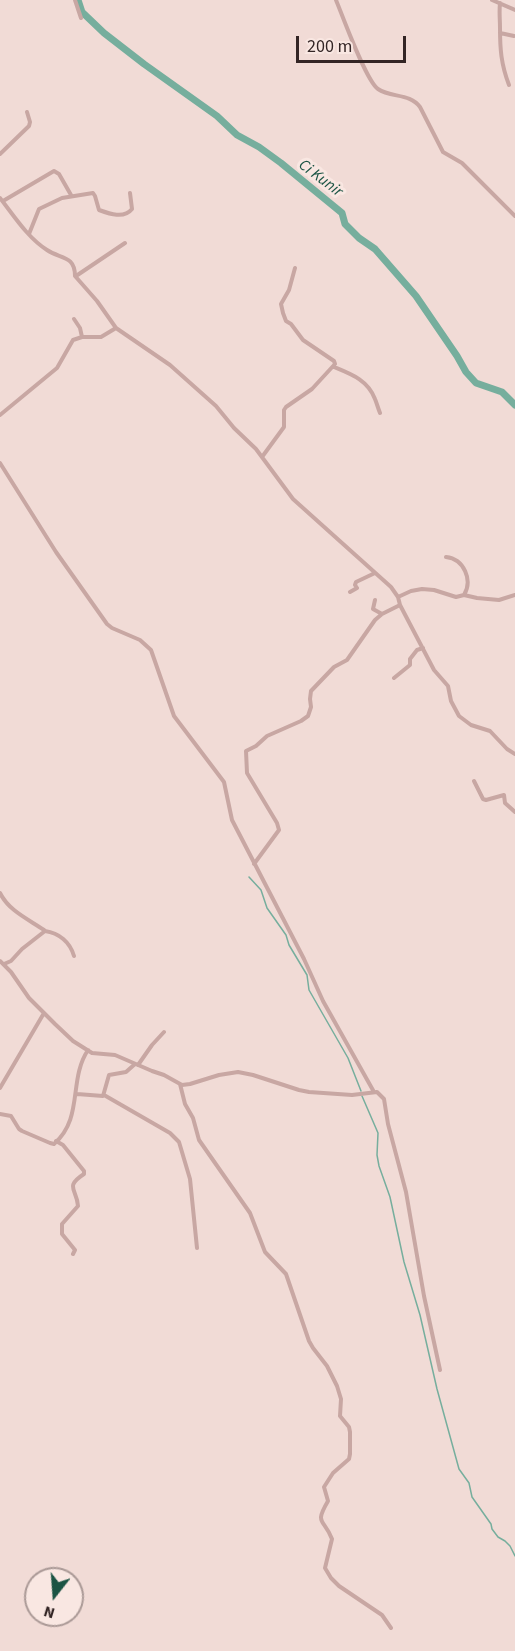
<!DOCTYPE html>
<style>
body{margin:0}
#map{position:relative;width:515px;height:1651px;overflow:hidden;background:#f1dbd6;font-family:"Source Sans 3",sans-serif}
canvas{display:block}
.north{position:absolute;left:24px;top:1567px;width:60px;height:60px;box-sizing:border-box;background:#f9e7e2;border:2px solid #aa9996;border-radius:50%;rotate:197deg;font-size:16px;font-weight:700;line-height:24px;text-align:center;color:#332525}
.north::after{content:'';display:block;margin:auto;width:21px;height:27px;background:#1b5444;clip-path:polygon(50% 0,100% 100%,50% 72%,0 100%)}
.scale{position:absolute;left:296px;top:36px;width:110px;height:27px;box-sizing:border-box;border:3px solid #332525;border-top:0;padding-left:8px;font-size:18px;line-height:21px;white-space:nowrap;color:#332525;-webkit-text-stroke:4px #f9e7e2;paint-order:stroke}
</style>
<div id="map">
<canvas width="515" height="1651"></canvas>
<div class="north">N</div>
<div class="scale">200 m</div>
</div>
<script>
const g = document.querySelector('canvas').getContext('2d');
g.lineJoin = 'round';
function stroke(path, color, width, dash) { g.strokeStyle = color; g.lineWidth = width; g.lineCap = dash ? 'butt' : 'round'; g.setLineDash(dash || []); g.stroke(path); }
function drawText(font, color, halo, rows, align = 'center') {
  g.font = font + ' "Source Sans 3",sans-serif'; g.lineWidth = 6; g.setLineDash([]); g.textBaseline = 'middle'; g.strokeStyle = halo; g.fillStyle = color; for (const [text, x, y, turn = 0] of rows) {
    g.save(); g.translate(x, y); g.rotate((+turn || 0) * Math.PI / 180); g.textAlign = isNaN(turn) ? turn : align; if (halo) g.strokeText(text, 0, 0); g.fillText(text, 0, 0); g.restore();
  }
}
const stream = new Path2D(`
 M 249,877 L 261,890 L 267,908 L 286,935 L 289,945 L 307,975 L 309,990 L 348,1058 L 361,1091
 M 362,1096 L 378,1133 L 377,1155 L 379,1166 L 390,1197 L 404,1262 L 420,1315 L 437,1389 L 459,1469 L 469,1483 L 472,1497 L 491,1524 L 492,1529 L 498,1537 L 505,1541 L 510,1546 L 515,1556`);
const river = new Path2D(`
 M 78,0 L 82,12 L 104,33 L 144,64 L 217,116 L 237,135 L 259,147 L 281,163 L 342,213 L 345,224 L 359,238 L 375,249 L 416,296 L 457,356 L 466,372 L 476,383 L 502,392 L 515,405`);
const minor = new Path2D(`
 M 75,0 L 81,18
 M 336,0 C 343,17 366,81 378,89 C 391,98 410,93 420,107 L 443,152 L 462,163 L 515,216
 M 492,0 L 515,10
 M 500,3 C 499,12 500,19 500,28 C 500,49 501,64 509,85
 M 500,33 L 514,36
 M 0,154 L 29,126 L 30,122 L 27,112
 M 0,198 C 14,216 28,238 47,250 C 60,259 75,255 75,276 L 97,301 L 116,328 L 170,365 L 216,406 L 234,428 L 256,449 L 293,499 L 391,587 L 398,597 L 400,605 L 434,670 L 448,686 L 451,701 L 459,716 L 471,725 L 490,731 L 507,749 L 515,754
 M 3,201 L 54,171 L 59,174 L 71,195
 M 29,234 L 39,209 L 62,198 L 93,193 L 95,196 L 99,210 C 110,214 124,219 132,209 L 130,193
 M 76,276 L 125,243
 M 74,319 L 80,328 L 82,337
 M 334,367 C 351,374 368,380 375,399 C 377,404 378,408 380,413
 M 0,415 L 57,368 L 73,340 L 82,337 L 101,337 L 116,328
 M 262,457 L 284,427 L 284,410 L 286,407 L 312,389 L 335,364 L 334,361 L 303,340 L 291,324 L 286,321 L 283,313 L 281,304 L 289,290 L 295,268
 M 0,463 L 56,552 L 107,624 L 112,628 L 140,640 L 151,650 L 174,716 L 224,782 L 232,820 L 304,959 L 323,1001 L 374,1092
 M 446,557 C 464,559 473,580 464,595
 M 350,592 L 357,588 L 355,585 L 356,582 L 375,573
 M 398,597 L 411,591 L 422,589 L 434,590 L 456,597 L 464,595 L 477,598 L 499,600 L 515,595
 M 375,600 L 373,609 L 382,614
 M 394,678 L 410,665 L 410,659 L 417,650 L 423,648
 M 474,781 L 483,799 L 486,800 L 504,795 L 505,803 L 515,812
 M 254,864 L 279,830 L 277,823 L 247,773 L 246,751 L 256,746 L 267,736 L 301,721 L 308,716 L 311,707 L 310,699 L 311,691 L 334,667 L 347,660 L 375,620 L 382,614 L 400,605
 M 0,893 C 9,911 28,919 44,930
 M 0,961 L 11,972 L 29,998 L 55,1024 L 73,1041 L 92,1053 L 115,1055 L 152,1071 L 164,1075 L 182,1085 L 190,1084 L 219,1075 L 238,1072 L 253,1075 L 299,1090 L 309,1092 L 352,1095 L 377,1092 L 384,1099 L 388,1124 L 406,1192 L 424,1296 L 440,1370
 M 4,964 L 11,961 L 22,949 L 45,931 C 59,933 70,942 74,956
 M 138,1065 L 152,1045 L 164,1032
 M 180,1084 L 185,1104 L 193,1118 L 199,1140 L 250,1213 L 265,1252 L 286,1274 L 309,1341 L 313,1348 L 327,1366 L 337,1386 L 341,1399 L 340,1416 L 349,1427 L 350,1432 L 350,1454 L 349,1459 L 333,1473 L 324,1487 L 328,1501 C 314,1525 324,1518 332,1539 L 325,1568 L 331,1578 L 339,1586 L 382,1615 L 391,1628
 M 0,1088 L 44,1013
 M 77,1094 L 103,1096 L 109,1075 L 126,1072 L 135,1064
 M 104,1095 L 170,1133 L 179,1142 L 190,1179 L 197,1248
 M 0,1114 L 11,1116 L 19,1129 L 22,1131 L 50,1143 L 54,1144 C 84,1118 68,1080 88,1050
 M 56,1141 L 63,1145 L 84,1171 L 84,1174 C 64,1187 77,1189 78,1206 L 62,1224 L 62,1234 L 75,1250 L 73,1254`);
const waterNames = [
 ["Ci Kunir",320,179,37]
];
stroke(stream, '#76ae9d', 1.5);
stroke(river, '#76ae9d', 7);
stroke(minor, '#c8a7a3', 4);
drawText('italic 16px', '#1b5444', '#f9e7e2', waterNames);
</script>
